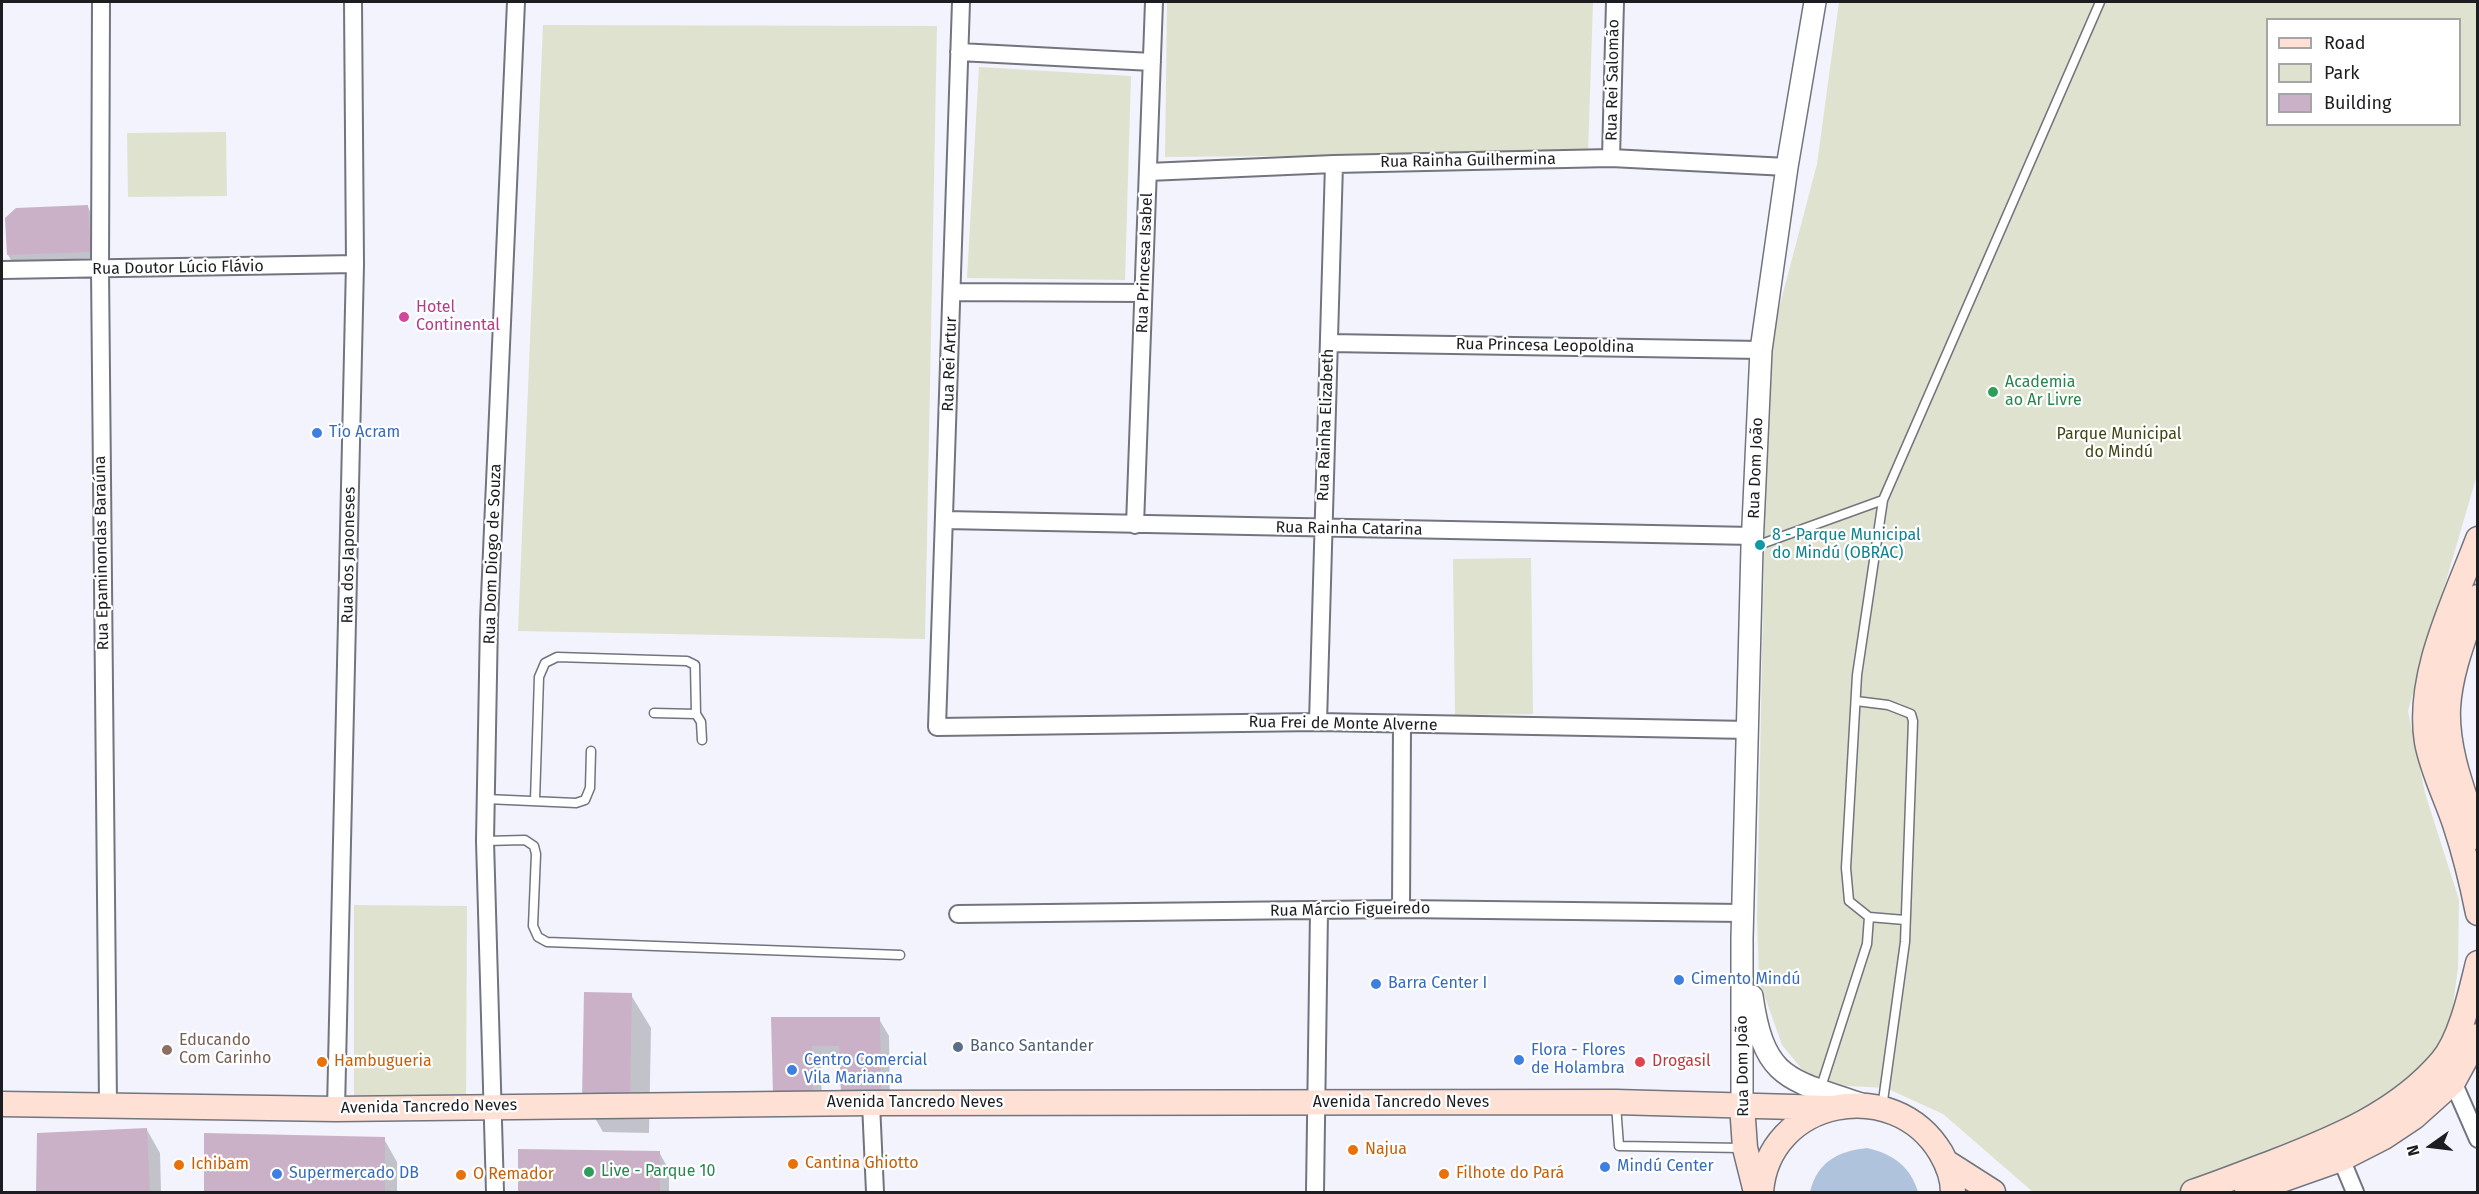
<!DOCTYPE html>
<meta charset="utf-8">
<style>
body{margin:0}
#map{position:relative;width:2479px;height:1194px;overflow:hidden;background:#f2f3fd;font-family:"Fira Sans",sans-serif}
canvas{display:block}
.frame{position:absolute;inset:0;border:3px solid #1c1d21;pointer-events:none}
.legend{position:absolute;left:2266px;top:18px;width:195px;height:108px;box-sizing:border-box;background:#fff;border:2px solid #a4a5a6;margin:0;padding:8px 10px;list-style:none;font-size:18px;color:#1c1d21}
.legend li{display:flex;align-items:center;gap:12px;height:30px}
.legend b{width:30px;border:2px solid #a4a5a6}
.north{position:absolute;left:2401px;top:1116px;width:60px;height:60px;-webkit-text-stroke:4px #fff;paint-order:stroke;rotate:256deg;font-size:16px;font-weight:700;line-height:24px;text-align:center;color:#1c1d21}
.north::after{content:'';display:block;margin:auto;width:21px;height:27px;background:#1c1d21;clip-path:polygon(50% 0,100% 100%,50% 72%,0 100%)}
</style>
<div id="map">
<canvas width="2479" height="1194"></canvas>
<div class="frame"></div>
<ul class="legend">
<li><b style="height:8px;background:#fee0d5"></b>Road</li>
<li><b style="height:16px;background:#dfe2cf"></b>Park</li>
<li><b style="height:16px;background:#cab1c7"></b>Building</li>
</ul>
<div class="north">N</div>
</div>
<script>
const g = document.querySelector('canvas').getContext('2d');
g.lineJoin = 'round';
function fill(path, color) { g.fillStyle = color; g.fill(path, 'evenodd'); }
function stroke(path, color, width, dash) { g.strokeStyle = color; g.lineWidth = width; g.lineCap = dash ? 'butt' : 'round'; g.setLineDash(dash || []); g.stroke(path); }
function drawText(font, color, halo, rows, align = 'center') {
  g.font = font + ' "Fira Sans",sans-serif'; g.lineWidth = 4.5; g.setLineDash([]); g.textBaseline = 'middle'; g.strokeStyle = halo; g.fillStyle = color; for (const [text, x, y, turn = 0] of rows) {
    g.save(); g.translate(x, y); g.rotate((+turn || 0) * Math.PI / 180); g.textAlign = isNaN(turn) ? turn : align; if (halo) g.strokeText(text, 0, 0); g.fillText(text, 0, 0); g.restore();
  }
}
const green = new Path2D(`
 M 1167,2 L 1593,2 L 1588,153 L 1165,157 Z
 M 1839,2 L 2477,2 L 2477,475 L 2408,711 L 2425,793 L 2459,900 L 2458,968 L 2450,1027 L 2426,1066 L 2395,1099 L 2188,1192 L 2033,1192 L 1943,1114 L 1886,1088 L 1831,1085 L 1806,1074 L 1782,1045 L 1759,980 L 1757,917 L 1768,350 L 1817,164 ZM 2268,20 L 2460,20 L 2460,124 L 2268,124 Z
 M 543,25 L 937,26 L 925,639 L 518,631 Z
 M 979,67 L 1131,76 L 1125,280 L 967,278 Z
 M 226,132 L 227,196 L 128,197 L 127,133 Z
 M 1531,558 L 1533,714 L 1455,715 L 1453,559 Z
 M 354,905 L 467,906 L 466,1105 L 354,1104 Z`);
const water = new Path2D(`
 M 1867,1148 C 1893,1154 1910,1166 1918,1192 L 1810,1192 C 1817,1162 1838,1151 1867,1148 Z`);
const shadow = new Path2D(`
 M 88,207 L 97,224 L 100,269 L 18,272 L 8,255 Z
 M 631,995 L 651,1028 L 649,1133 L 603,1132 L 584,1099 Z
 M 772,1018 L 879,1019 L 889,1036 L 890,1112 L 841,1062 L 821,1063 L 822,1113 Z
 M 147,1130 L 160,1153 L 161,1192 L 37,1192 L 39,1135 Z
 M 205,1134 L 384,1139 L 397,1162 L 397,1192 L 205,1192 Z
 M 520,1151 L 659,1152 L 669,1170 L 669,1192 L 519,1192 Z`);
const building = new Path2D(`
 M 88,205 L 91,252 L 7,255 L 5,218 L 16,208 Z
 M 584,992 L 632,993 L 630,1100 L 582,1099 Z
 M 771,1017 L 880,1017 L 881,1095 L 841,1094 L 839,1046 L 812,1046 L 813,1096 L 773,1096 Z
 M 147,1128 L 150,1192 L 36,1192 L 37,1133 Z
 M 204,1133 L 385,1137 L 385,1192 L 204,1192 Z
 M 518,1149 L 660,1151 L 660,1192 L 518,1192 Z`);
const service = new Path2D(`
 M 1753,547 L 1883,500
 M 1856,701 L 1888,705 L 1911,714 L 1913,721 L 1905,942 L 1882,1108
 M 654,713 L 696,714
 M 486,799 L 576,803 L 585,800 L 590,788 L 591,751
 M 535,801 L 539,677 L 545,663 L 557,657 L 687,661 L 695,665 L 696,714 L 701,722 L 702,740
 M 485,841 L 525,840 L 534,846 L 536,854 L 533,926 L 538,937 L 547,942 L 900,955
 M 1869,917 L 1905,920
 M 1820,1090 L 1867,944 L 1869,917 L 1849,901 L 1846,868 L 1857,675 L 1883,500 L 2100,2
 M 1616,1105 L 1619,1146 L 1742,1148`);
const minor = new Path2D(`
 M 101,2 L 100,269 L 108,1104
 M 961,2 L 937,727 L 1318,722 L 1749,730
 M 959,52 L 1152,62
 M 1611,158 L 1615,2
 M 1148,172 L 1334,164 L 1611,158 L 1787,167
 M 2,270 L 355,264
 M 952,292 L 1143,293
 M 1329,343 L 1761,350
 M 945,520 L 1753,536
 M 1135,525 L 1154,2
 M 1318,722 L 1334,164
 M 1401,909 L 1402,725
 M 958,914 L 1401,909 L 1743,913
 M 2450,1075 L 2478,1139
 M 871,1103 L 875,1192
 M 336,1109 L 355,264 L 353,2
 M 2337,1149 L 2355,1192
 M 495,1192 L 485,841 L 489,620 L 516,2
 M 1315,1192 L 1319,911`);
const tertiary = new Path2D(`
 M 1752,996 C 1764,1080 1788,1079 1861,1104
 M 1742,1105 L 1742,938 L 1752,547 L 1761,350 L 1787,167 L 1815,2`);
const secondary = new Path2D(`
 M 2478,539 C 2455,600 2416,676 2427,742 C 2432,770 2446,797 2455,824 C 2465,854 2472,883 2478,913
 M 2478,597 C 2466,633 2450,670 2448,708 C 2446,752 2465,796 2478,837
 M 2,1104 L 336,1109 L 871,1103 L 1616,1102 L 1829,1108
 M 1742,1105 L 1745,1148 L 1756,1192
 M 1946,1162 L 1993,1192
 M 1761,1192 C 1768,1098 1894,1074 1941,1153 C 1948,1165 1953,1179 1953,1192
 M 2193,1192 C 2220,1183 2247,1172 2274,1162 C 2335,1138 2398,1113 2442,1061 C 2461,1039 2471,991 2478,963
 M 2247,1192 L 2341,1159 L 2384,1137 L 2414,1117 L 2453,1082 L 2478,1036`);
const markers = [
 [404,317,6,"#d1479c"],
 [1993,392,6,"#2e9e5b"],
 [317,433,6,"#3f7fe0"],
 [1760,545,6,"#0f9aa8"],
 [1679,980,6,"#3f7fe0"],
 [1376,984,6,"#3f7fe0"],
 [958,1047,6,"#5c6f8a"],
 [167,1050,6,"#8d6e63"],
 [1519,1060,6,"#3f7fe0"],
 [322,1062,6,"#e8710a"],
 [1640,1062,6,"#e0444e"],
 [792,1070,6,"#3f7fe0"],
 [1353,1150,6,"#e8710a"],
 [793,1164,6,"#e8710a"],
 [179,1165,6,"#e8710a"],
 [1605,1167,6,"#3f7fe0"],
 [589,1172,6,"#2e9e5b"],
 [277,1174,6,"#3f7fe0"],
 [1444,1174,6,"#e8710a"],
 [461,1175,6,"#e8710a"]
];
const streetNames = [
 ["Rua Rei Salomão",1613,80,-89],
 ["Rua Rainha Guilhermina",1468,161,-1],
 ["Rua Princesa Isabel",1145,263,-88],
 ["Rua Doutor Lúcio Flávio",178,268,-1],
 ["Rua Princesa Leopoldina",1545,346,1],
 ["Rua Rei Artur",950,364,-88],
 ["Rua Rainha Elizabeth",1326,425,-88],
 ["Rua Dom João",1756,468,-88],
 ["Rua Rainha Catarina",1349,529,1],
 ["Rua Epaminondas Baraúna",102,553,-91],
 ["Rua Dom Diogo de Souza",493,554,-88],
 ["Rua dos Japoneses",349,555,-89],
 ["Rua Frei de Monte Alverne",1343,724,1],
 ["Rua Márcio Figueiredo",1350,910,-1],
 ["Rua Dom João",1743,1066,-91],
 ["Avenida Tancredo Neves",915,1103],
 ["Avenida Tancredo Neves",1401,1103],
 ["Avenida Tancredo Neves",429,1107,-1]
];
const hotelNames = [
 ["Hotel",416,308],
 ["Continental",416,326]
];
const leisureNames = [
 ["Academia",2005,383],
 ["ao Ar Livre",2005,401],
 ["Live - Parque 10",601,1172]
];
const shopNames = [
 ["Tio Acram",329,433],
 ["Cimento Mindú",1691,980],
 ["Barra Center I",1388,984],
 ["Flora - Flores",1531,1051],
 ["de Holambra",1531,1069],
 ["Centro Comercial",804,1061],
 ["Vila Marianna",804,1079],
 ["Mindú Center",1617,1167],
 ["Supermercado DB",289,1174]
];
const parkNames = [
 ["Parque Municipal",2119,435],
 ["do Mindú",2119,453]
];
const cultureNames = [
 ["8 - Parque Municipal",1772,536],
 ["do Mindú (OBRAC)",1772,554]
];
const educationNames = [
 ["Educando",179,1041],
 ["Com Carinho",179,1059]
];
const serviceNames = [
 ["Banco Santander",970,1047]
];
const foodNames = [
 ["Hambugueria",334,1062],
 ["Najua",1365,1150],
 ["Cantina Ghiotto",805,1164],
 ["Ichibam",191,1165],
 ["Filhote do Pará",1456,1174],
 ["O Remador",473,1175]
];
const healthNames = [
 ["Drogasil",1652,1062]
];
fill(green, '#dfe2cf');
fill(water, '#b0c3dc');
fill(shadow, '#0003');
fill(building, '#cab1c7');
stroke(service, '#72747e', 11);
stroke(minor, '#72747e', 20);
stroke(tertiary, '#72747e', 24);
stroke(secondary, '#72747e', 27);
stroke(service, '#fff', 8);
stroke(minor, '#fff', 16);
stroke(tertiary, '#fff', 21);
stroke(secondary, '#fee0d5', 24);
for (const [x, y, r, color] of markers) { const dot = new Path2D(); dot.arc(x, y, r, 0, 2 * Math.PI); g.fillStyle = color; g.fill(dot); stroke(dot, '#fff', 2); }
drawText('16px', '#1c1d21', '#fff', streetNames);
drawText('16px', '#b23c85', '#fff', hotelNames, 'left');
drawText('16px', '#27864d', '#fff', leisureNames, 'left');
drawText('16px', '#366cbe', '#fff', shopNames, 'left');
drawText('16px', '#404513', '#fff', parkNames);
drawText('16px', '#0d838f', '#fff', cultureNames, 'left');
drawText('16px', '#785e54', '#fff', educationNames, 'left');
drawText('16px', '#4e5e75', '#fff', serviceNames, 'left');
drawText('16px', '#c56008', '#fff', foodNames, 'left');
drawText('16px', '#be3a42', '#fff', healthNames, 'left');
</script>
